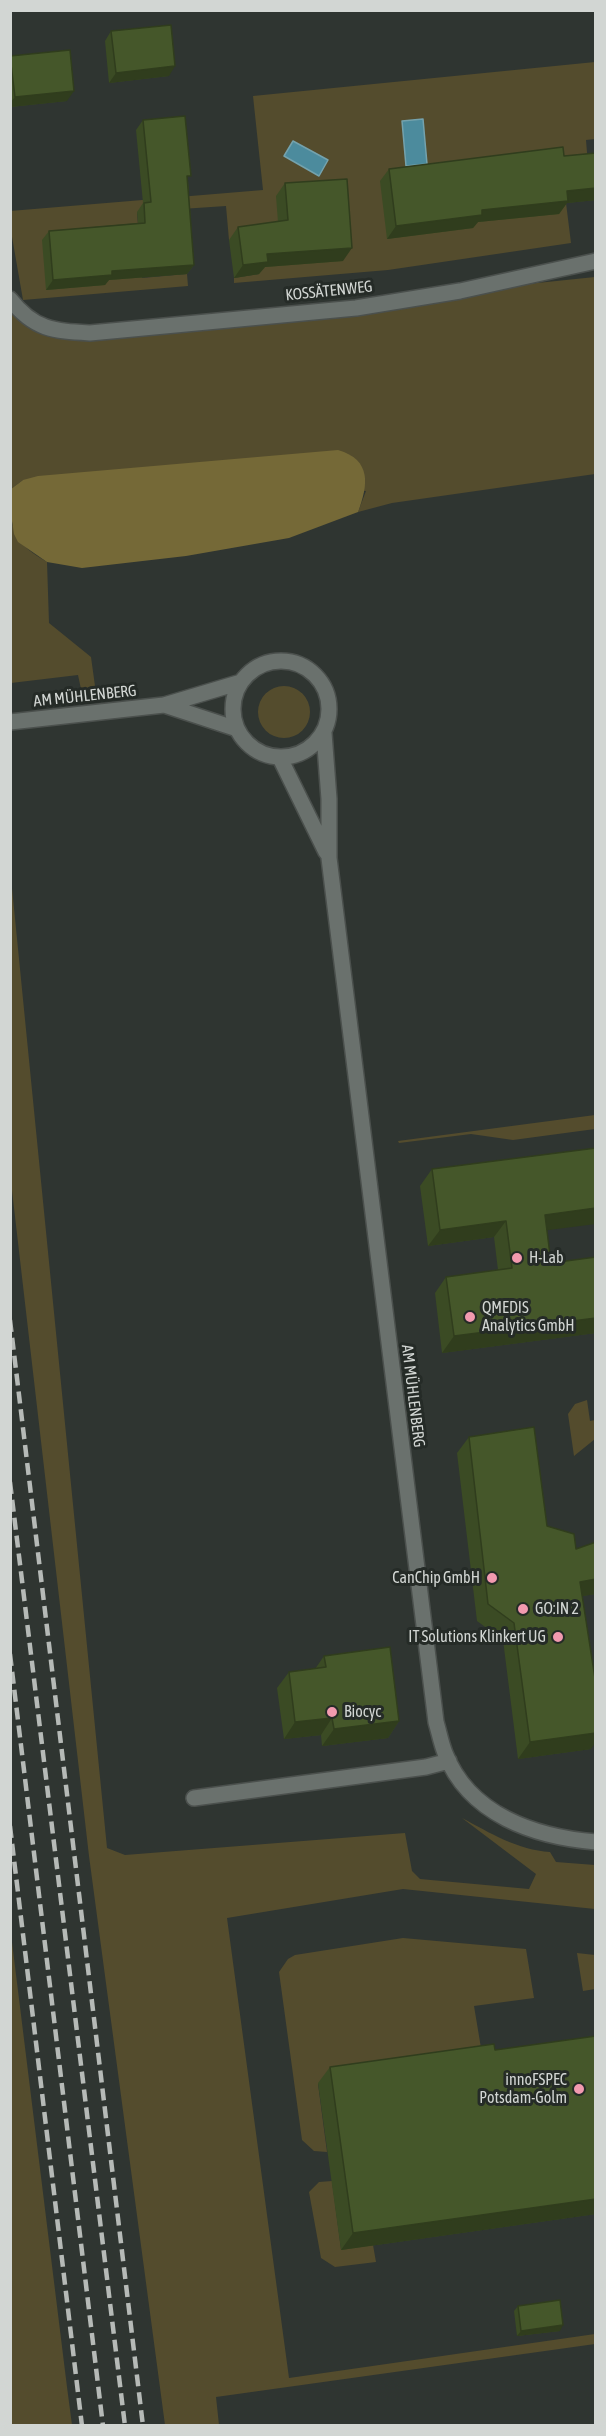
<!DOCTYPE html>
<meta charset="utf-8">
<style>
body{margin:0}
#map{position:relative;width:606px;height:2436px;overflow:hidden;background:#2f3531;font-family:"Asap Condensed",sans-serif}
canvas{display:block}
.frame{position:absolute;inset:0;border:12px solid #d2d6d3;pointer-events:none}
</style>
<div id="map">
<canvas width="606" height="2436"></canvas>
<div class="frame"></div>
</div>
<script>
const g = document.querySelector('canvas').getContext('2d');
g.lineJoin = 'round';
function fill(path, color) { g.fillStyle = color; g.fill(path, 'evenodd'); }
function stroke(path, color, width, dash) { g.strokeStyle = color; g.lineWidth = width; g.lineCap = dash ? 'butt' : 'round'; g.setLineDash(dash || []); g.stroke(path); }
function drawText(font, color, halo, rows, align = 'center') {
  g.font = font + ' "Asap Condensed",sans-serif'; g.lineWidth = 6; g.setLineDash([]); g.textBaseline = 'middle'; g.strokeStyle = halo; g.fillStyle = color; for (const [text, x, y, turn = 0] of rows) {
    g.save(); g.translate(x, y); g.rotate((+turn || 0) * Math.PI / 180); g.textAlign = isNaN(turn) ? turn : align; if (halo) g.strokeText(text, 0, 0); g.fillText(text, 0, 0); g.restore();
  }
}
const green = new Path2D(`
 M 595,62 L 595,139 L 586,140 L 588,165 L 566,203 L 571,243 L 388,270 L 234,283 L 234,278 L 259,274 L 229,240 L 226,206 L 137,212 L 142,278 L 187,274 L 188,286 L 23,300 L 11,231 L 10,211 L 263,190 L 253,96 Z
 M 595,277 L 595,474 L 392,503 L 358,512 L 366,491 L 23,480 L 11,489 L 10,299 L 64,332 Z
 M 10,515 C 15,541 25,549 47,562 L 49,623 L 91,657 L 95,686 L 81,689 L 78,675 L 11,683 Z
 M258 712a26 26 0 1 1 52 0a26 26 0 1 1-52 0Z
 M 11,878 L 107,1848 L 125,1855 L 405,1833 L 412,1871 L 420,1879 L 529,1889 L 536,1874 L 462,1818 C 490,1833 518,1850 550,1852 L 556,1862 L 595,1865 L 595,1909 L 403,1889 L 227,1918 L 289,2378 L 595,2334 L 595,2344 L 216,2397 L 219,2425 L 165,2425 L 89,1856 L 11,1182 Z
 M 595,1115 L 595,1129 L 513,1140 L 471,1134 L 399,1143 L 398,1141 Z
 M 587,1400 L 590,1421 L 595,1420 L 595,1439 L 574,1456 L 568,1414 L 575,1404 Z
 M 10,1926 L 67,2387 L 72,2425 L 11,2425 Z
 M 403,1938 L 526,1949 L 534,1998 L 474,2006 L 483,2060 L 318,2084 L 327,2152 L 314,2151 L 302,2140 L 279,1972 L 288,1959 L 295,1955 Z
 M 577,1953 L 595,1955 L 595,1989 L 583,1991 Z
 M 332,2181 L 341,2249 L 373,2245 L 376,2262 L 335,2267 L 321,2258 L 309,2192 L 319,2182 Z`);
const forest = new Path2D(`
 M 338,450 C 372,460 368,485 358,512 L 289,538 L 186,556 L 82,568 L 47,562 L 18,542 L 14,534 L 11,515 L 11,489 L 23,480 L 38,476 Z`);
const water = new Path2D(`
 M 423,119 L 427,164 L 406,166 L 402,121 Z
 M 293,141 L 328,160 L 319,176 L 284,156 Z`);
const minor = new Path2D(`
 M 10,299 C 34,330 54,331 90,333 L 356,308 L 460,291 L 596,261
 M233 709a48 48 0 1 1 96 0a48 48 0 1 1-96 0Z
 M 164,705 L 237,729
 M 10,722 L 164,705 L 241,682
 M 324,733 L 329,799 L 329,858 L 436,1722 C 439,1732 441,1743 445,1753 C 469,1815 535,1837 596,1842
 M 280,758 L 326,852
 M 194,1798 L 426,1767 L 449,1761`);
const rail = new Path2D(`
 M 10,1320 L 143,2426
 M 10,1482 L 125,2426
 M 10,1654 L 103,2426
 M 10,1826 L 82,2426`);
const wall = new Path2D(`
 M 111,31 L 169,76 L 109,83 L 105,41 Z
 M 10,56 L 67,101 L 10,107 Z
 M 143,120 L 188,180 L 194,265 L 187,274 L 109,280 L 105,285 L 46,290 L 42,240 L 49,231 L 138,223 L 137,212 L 143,203 L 136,130 Z
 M 596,153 L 596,200 L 567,203 L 559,214 L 478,222 L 473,228 L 387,239 L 380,181 L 389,169 L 564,156 Z
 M 285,183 L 343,261 L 265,267 L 259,274 L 234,278 L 229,240 L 238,227 L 278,222 L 276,196 Z
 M 432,1169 L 547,1230 L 551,1263 L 596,1257 L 596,1333 L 442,1353 L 435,1293 L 446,1277 L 498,1270 L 494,1237 L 428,1246 L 420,1186 Z
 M 469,1437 L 547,1526 L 576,1549 L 596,1542 L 596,1594 L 582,1596 L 591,1749 L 518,1759 L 503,1640 L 477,1621 L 457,1453 Z
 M 324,1656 L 399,1721 L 388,1738 L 322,1746 L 321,1735 L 284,1739 L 277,1688 L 289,1672 L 315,1669 Z
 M 596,2036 L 596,2214 L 341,2250 L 318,2083 L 330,2067 L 495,2050 Z
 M 518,2306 L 560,2331 L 517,2336 L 514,2311 Z`);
const shadedWall = new Path2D(`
 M 175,66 L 169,76 L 109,83 L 116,73 Z
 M 74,91 L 67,101 L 10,107 L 10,103 L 15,97 Z
 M 596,188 L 596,200 L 567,203 L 559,214 L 478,222 L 473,228 L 387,239 L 396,226 L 482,210 L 567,191 Z
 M 352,248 L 343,261 L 265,267 L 259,274 L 234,278 L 243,265 L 267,254 Z
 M 194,265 L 187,274 L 109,280 L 105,285 L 46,290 L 53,280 L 112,271 Z
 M 596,1208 L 596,1224 L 533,1232 L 545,1215 Z
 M 506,1221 L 494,1237 L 428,1246 L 440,1230 Z
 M 596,1318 L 596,1333 L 442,1353 L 454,1336 Z
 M 596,1579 L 596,1594 L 569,1598 L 580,1582 Z
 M 332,1718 L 321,1735 L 284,1739 L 295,1722 Z
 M 399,1721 L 388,1738 L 322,1746 L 334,1729 Z
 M 596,1733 L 596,1742 L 591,1749 L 518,1759 L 530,1742 Z
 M 596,2199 L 596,2214 L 341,2250 L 353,2233 Z
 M 563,2325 L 560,2331 L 517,2336 L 521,2331 Z`);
const building = new Path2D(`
 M 171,25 L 175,66 L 116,73 L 111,31 Z
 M 70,50 L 74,91 L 15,97 L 10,56 Z
 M 185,116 L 191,176 L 187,176 L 194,265 L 112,271 L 112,275 L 53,280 L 49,231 L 145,223 L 144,203 L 151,202 L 143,120 Z
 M 563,147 L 564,156 L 596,153 L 596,188 L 567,191 L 568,201 L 482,210 L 482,215 L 396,226 L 389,169 Z
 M 347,179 L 352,248 L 267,254 L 268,262 L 243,265 L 238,227 L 288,220 L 285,183 Z
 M 596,1148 L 596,1208 L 545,1215 L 551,1263 L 596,1257 L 596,1318 L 454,1336 L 446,1277 L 512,1268 L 506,1221 L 440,1230 L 432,1169 Z
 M 534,1427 L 547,1526 L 574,1534 L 576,1549 L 596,1542 L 596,1579 L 580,1582 L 596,1685 L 596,1733 L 530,1742 L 514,1623 L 488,1604 L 469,1437 Z
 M 390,1647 L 399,1721 L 334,1729 L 332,1718 L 295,1722 L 289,1672 L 326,1667 L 324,1656 Z
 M 596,2036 L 596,2199 L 353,2233 L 330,2067 L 494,2044 L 495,2050 Z
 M 560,2300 L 563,2325 L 521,2331 L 518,2306 Z`);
const markers = [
 [517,1258,6,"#f29aaf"],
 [470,1317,6,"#f29aaf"],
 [492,1578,6,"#f29aaf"],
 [523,1609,6,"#f29aaf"],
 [558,1637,6,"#f29aaf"],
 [332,1712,6,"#f29aaf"],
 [579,2089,6,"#f29aaf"]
];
const streetNames = [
 ["KOSSÄTENWEG",329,291,-6],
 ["AM MÜHLENBERG",85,696,-6],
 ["AM MÜHLENBERG",413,1396,83]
];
const poiNames = [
 ["H-Lab",529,1258],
 ["QMEDIS",482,1308],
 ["Analytics GmbH",482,1326],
 ["CanChip GmbH",480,1578,"right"],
 ["GO:IN 2",535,1609],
 ["IT Solutions Klinkert UG",546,1637,"right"],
 ["Biocyc",344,1712],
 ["innoFSPEC",567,2080,"right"],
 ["Potsdam-Golm",567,2098,"right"]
];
fill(green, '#544c2d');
fill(forest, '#756937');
fill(water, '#4c8b9d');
stroke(water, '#74a2ad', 1.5);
stroke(minor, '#4b504d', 18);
stroke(minor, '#6a716d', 15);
stroke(rail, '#b6bab7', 4.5, [12, 6]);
fill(wall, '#3b4b24');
fill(shadedWall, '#303d1d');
fill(building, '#45572a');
stroke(building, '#303d1d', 1.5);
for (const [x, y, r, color] of markers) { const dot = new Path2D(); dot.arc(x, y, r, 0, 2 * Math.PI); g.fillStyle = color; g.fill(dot); stroke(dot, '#252b27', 2); }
drawText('16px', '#d2d6d3', '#252b27', streetNames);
drawText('16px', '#d2d6d3', '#252b27', poiNames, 'left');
</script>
